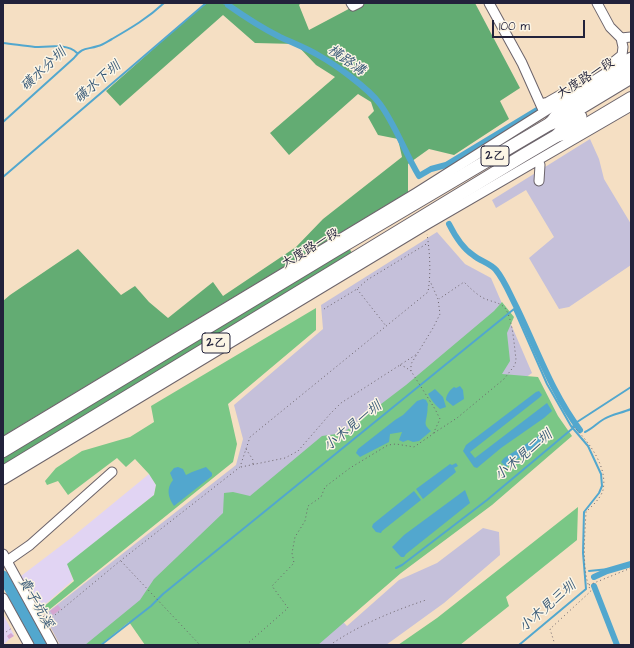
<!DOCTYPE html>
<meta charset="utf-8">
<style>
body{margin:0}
#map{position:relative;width:634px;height:648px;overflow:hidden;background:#f5dfc3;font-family:"Architects Daughter",sans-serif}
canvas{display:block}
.frame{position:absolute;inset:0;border:4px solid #22223b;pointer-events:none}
.scale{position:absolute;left:492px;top:20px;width:93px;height:18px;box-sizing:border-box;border:2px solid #22223b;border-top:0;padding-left:5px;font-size:12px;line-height:14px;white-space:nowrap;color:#22223b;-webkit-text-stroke:3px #fcf5e5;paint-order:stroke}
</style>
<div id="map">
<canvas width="634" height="648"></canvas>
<div class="frame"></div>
<div class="scale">100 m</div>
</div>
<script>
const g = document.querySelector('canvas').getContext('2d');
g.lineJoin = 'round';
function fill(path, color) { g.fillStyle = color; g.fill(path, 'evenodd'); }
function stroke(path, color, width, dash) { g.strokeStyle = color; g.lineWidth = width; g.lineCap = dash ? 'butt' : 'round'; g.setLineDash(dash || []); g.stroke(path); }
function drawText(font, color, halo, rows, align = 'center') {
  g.font = font + ' "Architects Daughter","LXGW WenKai TC",sans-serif'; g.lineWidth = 3; g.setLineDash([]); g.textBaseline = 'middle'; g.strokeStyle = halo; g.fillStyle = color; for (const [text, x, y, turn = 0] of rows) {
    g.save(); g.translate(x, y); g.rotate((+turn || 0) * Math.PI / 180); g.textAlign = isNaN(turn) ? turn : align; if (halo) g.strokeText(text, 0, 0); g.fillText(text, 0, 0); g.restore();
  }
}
const built = new Path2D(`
 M 149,474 L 156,485 L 154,495 L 68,564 L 73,580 L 40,609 L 21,576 L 71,538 Z
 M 3,614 L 14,635 L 3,645 Z`);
const industrial = new Path2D(`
 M 590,139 L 599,159 L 604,179 L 631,224 L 631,265 L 569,307 L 559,309 L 529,258 L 554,237 L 526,190 L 496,208 L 492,200 Z
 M 437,232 L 465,264 L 491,278 L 532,373 L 395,471 L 319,597 L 347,626 L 399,580 L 437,563 L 483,528 L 499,532 L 500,555 L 444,603 L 386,645 L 158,645 L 134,610 L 87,645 L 60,645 L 44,615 L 236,465 L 243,439 L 234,405 L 323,329 L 321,305 Z`);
const green = new Path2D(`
 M 502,302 L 514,317 L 507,333 L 510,361 L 502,374 L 538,377 L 558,416 L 572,436 L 492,505 L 401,573 L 318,645 L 145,645 L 129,622 L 100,645 L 85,645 L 140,600 L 154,579 L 223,513 L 224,493 L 233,492 L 250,496 L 322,436 L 343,433 L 406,385 L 494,311 Z
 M 316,308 L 316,330 L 228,404 L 237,444 L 233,462 L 44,614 L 41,609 L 74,581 L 67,564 L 154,495 L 156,485 L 149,474 L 135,459 L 126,467 L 117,458 L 68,495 L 58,481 L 47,485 L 45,481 L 56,468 L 82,451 L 130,437 L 154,422 L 151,406 Z
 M 578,507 L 577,540 L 506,597 L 509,606 L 460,645 L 398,645 L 437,618 Z`);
const forest = new Path2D(`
 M 207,3 L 301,3 L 299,5 L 309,30 L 360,3 L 475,3 L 520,88 L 500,101 L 509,119 L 454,155 L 429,149 L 408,164 L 408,192 L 3,436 L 3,301 L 10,295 L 78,249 L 121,295 L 135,286 L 149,302 L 168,318 L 213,282 L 223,296 L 296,247 L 323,219 L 402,157 L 398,139 L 378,135 L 368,117 L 374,111 L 371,102 L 358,94 L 289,155 L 270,133 L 335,77 L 316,65 L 296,44 L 255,43 L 223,15 L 120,106 L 106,91 L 195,12 Z
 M 349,248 L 352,253 L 3,467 L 3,457 L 14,450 Z`);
const water = new Path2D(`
 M 460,386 L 463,390 L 464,399 L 453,406 L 446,400 C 446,395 450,390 454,387 L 456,388 Z
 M 435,389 L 443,397 L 446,407 L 440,409 C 435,405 431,400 428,394 Z
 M 539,391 L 542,395 L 539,398 L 470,452 L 475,458 L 547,403 L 552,411 L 544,418 L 501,448 L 477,468 L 474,467 L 463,451 L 466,445 L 536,392 Z
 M 423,399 L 426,400 L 428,404 C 427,408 428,410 427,414 C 426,423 423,424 431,431 L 419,441 L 413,442 L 408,440 L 403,442 L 399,440 L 402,432 L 390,434 L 389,442 L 360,457 L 356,453 L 358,449 L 395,420 L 403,415 L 417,401 Z
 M 540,435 L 544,439 L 534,448 L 506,467 L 501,462 L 504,458 Z
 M 456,463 L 458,466 L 454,468 L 456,472 L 423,499 L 416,489 L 450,464 L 452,465 Z
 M 178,467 L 183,469 L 186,475 L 192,472 L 206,467 L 212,473 L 212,476 L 174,506 C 168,497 166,489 173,480 L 170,473 L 174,468 Z
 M 465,490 L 470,503 L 406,554 L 404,557 L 401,557 L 392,547 L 404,535 Z
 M 414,491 L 421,500 L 382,531 L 381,533 L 376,532 L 372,527 L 373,524 Z`);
const stream = new Path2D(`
 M 223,3 L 228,5 L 230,3
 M 3,43 C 13,44 24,46 35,47 C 48,47 67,43 77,53
 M 3,122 L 74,58 C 83,46 87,50 98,46 C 103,45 108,41 112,39 C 131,28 148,18 164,3
 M 3,177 L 206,3
 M 573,428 L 574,424 L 631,387
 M 585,432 C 592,429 597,423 604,419 C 612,414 622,413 631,409
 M 396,568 L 402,565 L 487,500 L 573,428
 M 589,571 L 619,568 L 631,565
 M 101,645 L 151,606 L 163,594 L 514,309 L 547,384 L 571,426 L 588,446 L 601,474 L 602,486 L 599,493 L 584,512 L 583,553 L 586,589 L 519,645`);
const canal = new Path2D(`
 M 228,5 C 245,17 262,28 280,37 C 293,43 306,48 318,55 C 336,65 368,88 380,104 C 396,126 405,153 419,176 L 431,169 L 446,165 L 537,110
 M 449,224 C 455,236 462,248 473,255 C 480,261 490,263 496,270 C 505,281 510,295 517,308 C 537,349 552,393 580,430
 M 594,577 L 607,571 L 631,564
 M 594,586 L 617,645`);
const river = new Path2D(`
 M 3,576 L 41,645`);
const building = new Path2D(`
 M 58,605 L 61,609 L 53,615 L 50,611 Z
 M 11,633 L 14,636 L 9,639 L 7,636 Z`);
const path = new Path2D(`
 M 357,289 L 386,326
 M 324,309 L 357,289 L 367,280 L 428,243
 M 400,365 L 405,367 L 411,371
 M 434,433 L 457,418 L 504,379 L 515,365 L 516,359 C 514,345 513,320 505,308 C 499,301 488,302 480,296 C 474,292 469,287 464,282 L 439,299
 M 246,449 L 253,460 L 253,464
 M 241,467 L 285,458 L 298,451 L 330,414 L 341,403 L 417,354
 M 121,561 L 200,645
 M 589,585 L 631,568
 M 49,620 L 120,561 L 240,467 L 250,437 L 428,292 C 431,273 430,253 427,234
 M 3,634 L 12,628
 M 246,645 L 288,608 L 272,586 L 294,563 L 292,553 L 295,537 L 305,521 L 308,506 L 321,497 L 325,487 L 350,468 L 388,445 L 396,444 L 414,447 L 433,434 L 440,419 L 435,409 L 411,371 L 411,364 L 433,328 L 440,314 L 438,299 L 430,281
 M 330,645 C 359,625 393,611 426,600
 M 555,645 L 550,629 L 591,591 C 581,573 585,534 586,512 C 592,506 601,498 603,490 C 608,467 589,442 574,427`);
const minor = new Path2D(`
 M 351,3 L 353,6 L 359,3
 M 489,3 L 522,63 L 543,110
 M 597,3 L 610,27 L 621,38 L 623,47 L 622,55 L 611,64
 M 621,38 L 631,37
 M 541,104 L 548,102 L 562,94
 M 538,160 L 540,165 L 539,181
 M 3,442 L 416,193 L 631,57
 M 3,480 L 426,225 L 631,106
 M 3,554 L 53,645
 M 7,561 L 30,545 L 112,472
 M 3,598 L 29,645`);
const major = new Path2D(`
 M 3,451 L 336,250 L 551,123 L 559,112 L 631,67
 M 3,472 L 524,155 L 558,135 L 574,132 L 631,98`);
const highway = new Path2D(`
 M 551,123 L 563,118 L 631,77
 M 558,135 L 567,125 L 580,117`);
const shields = [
 [495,156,28],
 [216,343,28]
];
const shieldNames = [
 ["2乙",495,156],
 ["2乙",216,343]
];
const streetNames = [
 ["大度路一段",586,79,-32],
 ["大度路一段",311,249,-31]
];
const waterNames = [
 ["橫路溝",346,61,35],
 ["磺水分圳",44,70,-43],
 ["磺水下圳",98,83,-41],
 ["小木見一圳",353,427,-39],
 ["小木見二圳",524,456,-40],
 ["貴子坑溪",35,603,61],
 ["小木見三圳",548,607,-41]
];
fill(built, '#e1d4f3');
fill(industrial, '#c5c0da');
fill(green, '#7ac786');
fill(forest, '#63ac73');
fill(water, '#52a7ce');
stroke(stream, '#52a7ce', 2);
stroke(canal, '#52a7ce', 6);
stroke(river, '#52a7ce', 11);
fill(building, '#d5a6d0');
stroke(minor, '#6c646b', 11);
stroke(major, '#6c646b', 14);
stroke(highway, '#6c646b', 15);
stroke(path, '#6c646b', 1, [1, 3]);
stroke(minor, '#fff', 9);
stroke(major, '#fff', 12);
stroke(highway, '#fff', 13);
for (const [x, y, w] of shields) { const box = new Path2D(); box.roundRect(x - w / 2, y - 10, w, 20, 3); g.fillStyle = '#fcf5e5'; g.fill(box); stroke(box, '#22223b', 1); }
drawText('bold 12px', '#22223b', null, shieldNames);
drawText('13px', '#22223b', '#fcf5e5', streetNames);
drawText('italic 14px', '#355776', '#fcf5e5', waterNames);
</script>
